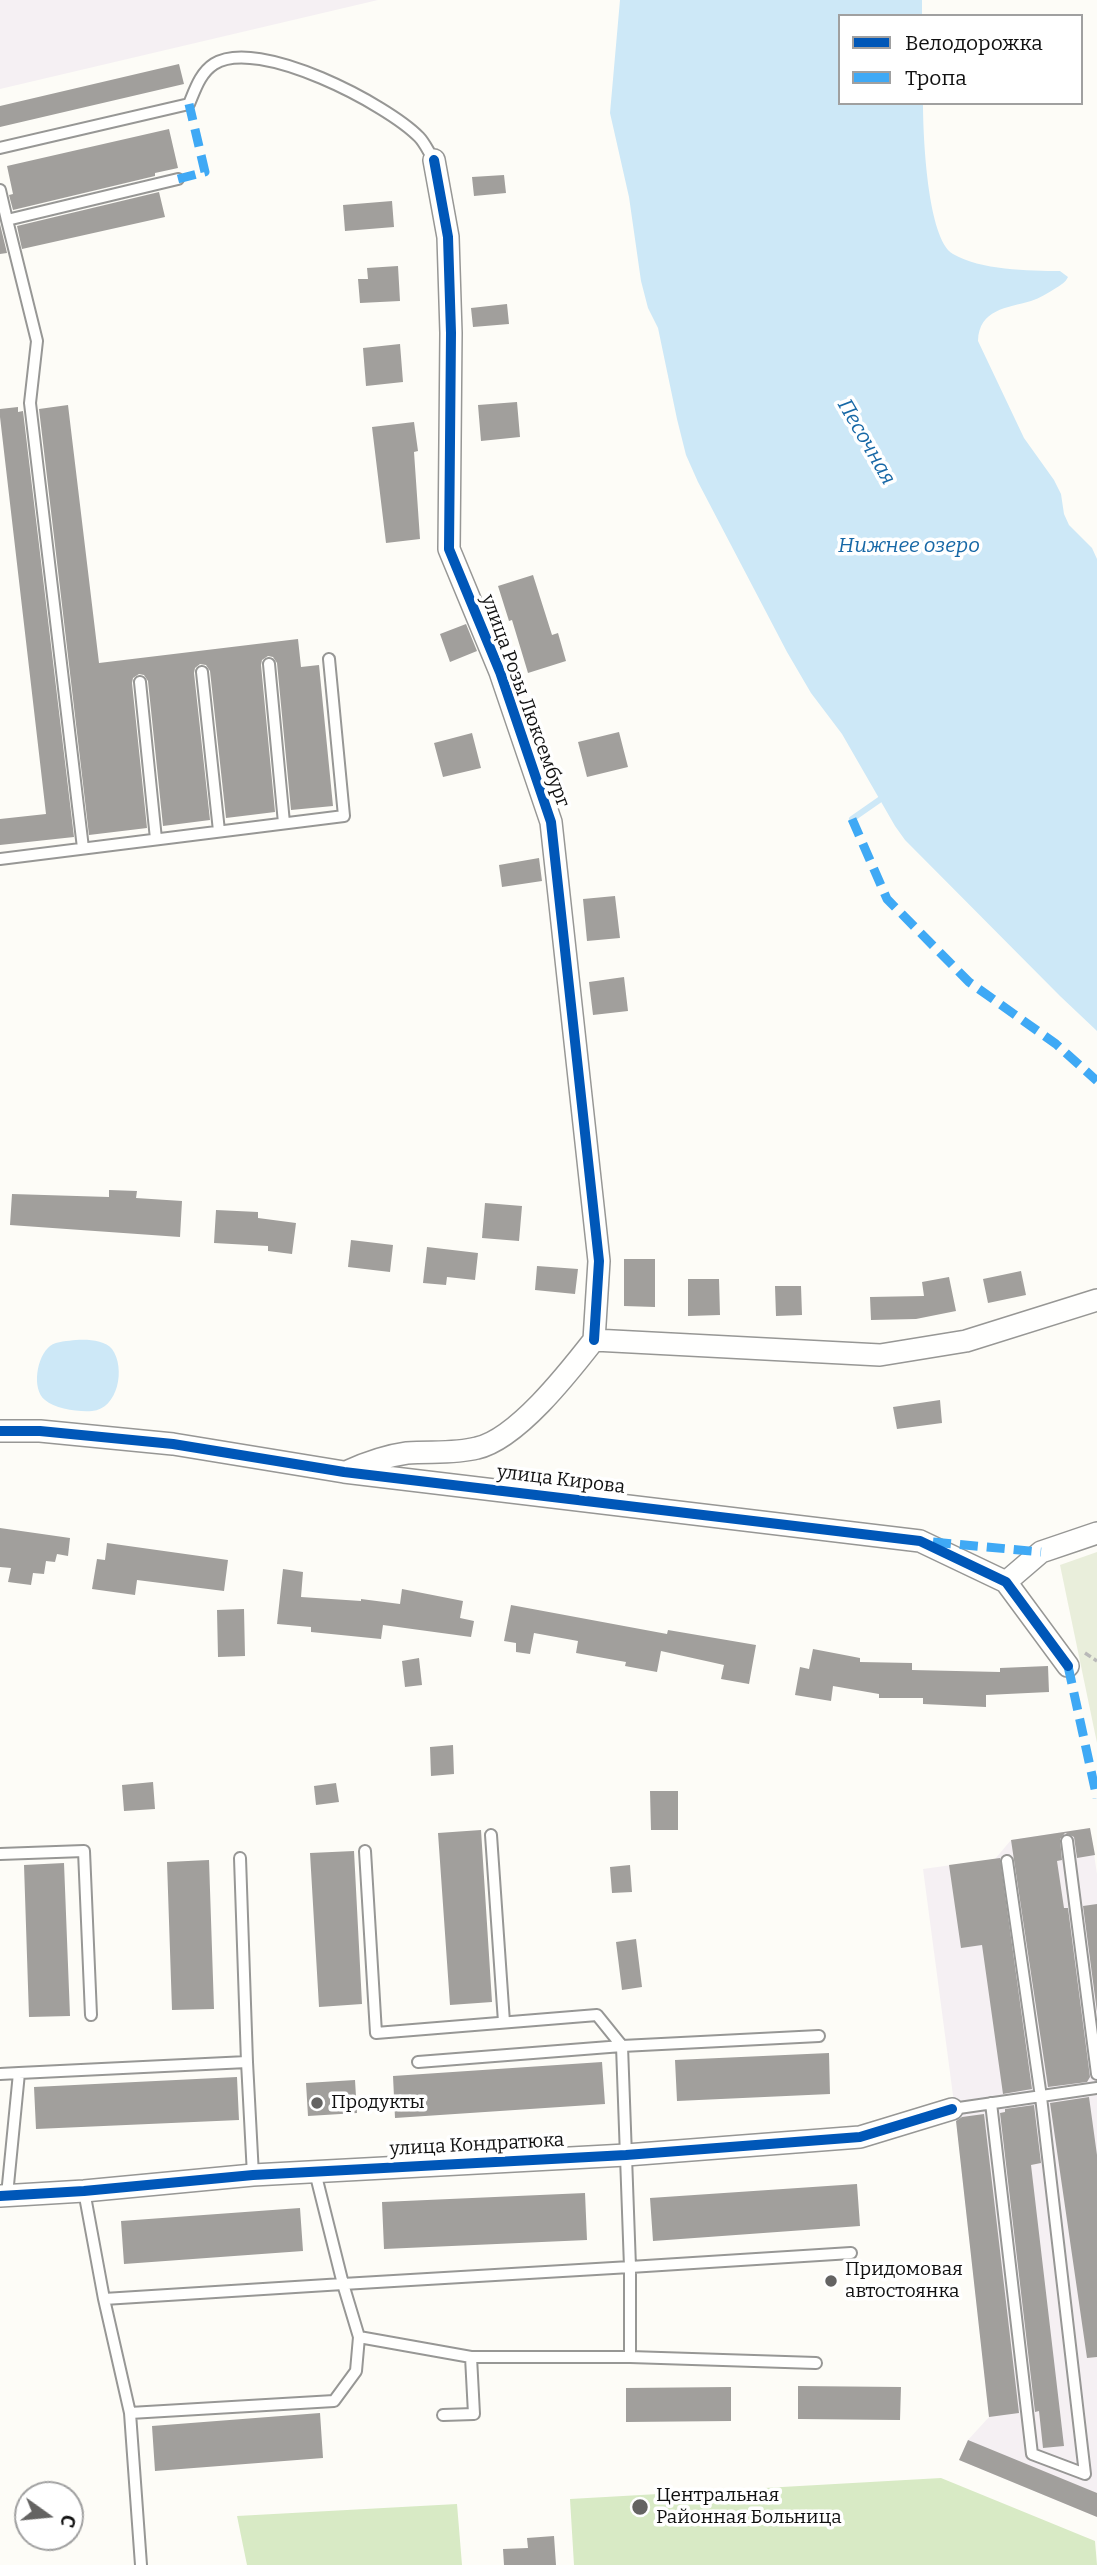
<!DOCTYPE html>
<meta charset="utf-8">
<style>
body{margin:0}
#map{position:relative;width:1097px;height:2565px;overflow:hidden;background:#fdfcf7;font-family:Bitter,serif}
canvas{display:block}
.legend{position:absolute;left:838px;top:14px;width:245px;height:91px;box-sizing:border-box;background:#fff;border:2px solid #a0a0a0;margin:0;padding:9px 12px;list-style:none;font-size:21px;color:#111}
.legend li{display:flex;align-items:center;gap:14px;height:35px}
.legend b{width:35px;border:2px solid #a0a0a0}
.north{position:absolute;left:14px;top:2481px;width:70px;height:70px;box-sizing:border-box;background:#fff;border:2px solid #a0a0a0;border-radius:50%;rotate:105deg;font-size:19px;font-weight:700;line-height:28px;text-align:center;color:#111}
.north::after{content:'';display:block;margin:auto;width:24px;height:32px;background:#646362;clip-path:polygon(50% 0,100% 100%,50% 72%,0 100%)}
</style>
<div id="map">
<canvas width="1097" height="2565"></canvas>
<ul class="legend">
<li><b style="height:9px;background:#0057b8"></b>Велодорожка</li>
<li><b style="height:9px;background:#3fa9f5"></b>Тропа</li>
</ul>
<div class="north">С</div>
</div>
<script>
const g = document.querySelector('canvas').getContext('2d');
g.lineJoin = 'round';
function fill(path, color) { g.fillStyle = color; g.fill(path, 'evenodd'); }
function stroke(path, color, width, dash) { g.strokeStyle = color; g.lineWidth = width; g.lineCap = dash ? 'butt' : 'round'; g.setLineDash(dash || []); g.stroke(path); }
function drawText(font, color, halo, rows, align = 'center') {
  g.font = font + ' Bitter,serif'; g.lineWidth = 7; g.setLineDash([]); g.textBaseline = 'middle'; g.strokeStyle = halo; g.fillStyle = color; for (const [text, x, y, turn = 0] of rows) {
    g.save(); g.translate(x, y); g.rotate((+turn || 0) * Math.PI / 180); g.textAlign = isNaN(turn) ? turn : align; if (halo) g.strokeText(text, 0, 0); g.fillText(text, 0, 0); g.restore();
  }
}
const industrial = new Path2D(`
 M 0,0 L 378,0 L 0,89 Z
 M 1090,1828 L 1097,1874 L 1097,2517 L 959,2460 L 968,2440 L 989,2417 L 956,2118 L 923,1869 L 995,1859 L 1011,1840 Z`);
const forest = new Path2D(`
 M 941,2478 L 1095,2541 L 1097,2565 L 574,2565 L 570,2499 Z
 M 457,2504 L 462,2565 L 247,2565 L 237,2516 Z`);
const cemetery = new Path2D(`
 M 1097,1552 L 1097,1743 L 1060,1565 Z`);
const water = new Path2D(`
 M 620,0 L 922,0 L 922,16 L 840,16 L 840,103 L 923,103 C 923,133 927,239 953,254 C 980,270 1029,271 1060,271 L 1068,277 C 1065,283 1062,284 1056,288 C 1048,293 1040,298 1031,301 C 1007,308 979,309 978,341 L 1024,438 L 1054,480 L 1061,494 L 1064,514 L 1069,525 L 1092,548 L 1097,559 L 1097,1031 L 1060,996 L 905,840 L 895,826 L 842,734 L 811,693 L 787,652 L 698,482 L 686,455 L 677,419 L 658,328 L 648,308 L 641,281 L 629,197 L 610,113 Z
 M 76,1340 C 87,1339 105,1340 112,1349 C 126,1368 118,1409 92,1411 C 78,1412 55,1409 45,1400 C 31,1389 37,1356 50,1346 C 57,1341 68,1341 76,1340 Z`);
const stream = new Path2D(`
 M 852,819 L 885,796`);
const building = new Path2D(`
 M 179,64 L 184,84 L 0,127 L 0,106 Z
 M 169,129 L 178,168 L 155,173 L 155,176 L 13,210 L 9,195 L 13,194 L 7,166 Z
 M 504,175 L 506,193 L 474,196 L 472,177 Z
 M 159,192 L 165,217 L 22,249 L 17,226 Z
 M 392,201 L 394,227 L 345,231 L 343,205 Z
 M 0,224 L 7,253 L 0,254 Z
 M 398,266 L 400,301 L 360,303 L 358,279 L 368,279 L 367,268 Z
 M 507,304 L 509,324 L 473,327 L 471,308 Z
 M 400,344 L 403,382 L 366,386 L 363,348 Z
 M 517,402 L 520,437 L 481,441 L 478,405 Z
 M 68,405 L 99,663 L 298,639 L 301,667 L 319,665 L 333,806 L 291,810 L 277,663 L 273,657 L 268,656 L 262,660 L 261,665 L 275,812 L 226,818 L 210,671 L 206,665 L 200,664 L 195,668 L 194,673 L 210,820 L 163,826 L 148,681 L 144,675 L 139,674 L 133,678 L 132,683 L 147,828 L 89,835 L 39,409 Z
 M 18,407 L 18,412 L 23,411 L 74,837 L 0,845 L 0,819 L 46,814 L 0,417 L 0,409 Z
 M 414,422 L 418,451 L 414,452 L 420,539 L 386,543 L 372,427 Z
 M 533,575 L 552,635 L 558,633 L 566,661 L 528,673 L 512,620 L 509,621 L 498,586 Z
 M 466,624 L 477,651 L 450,662 L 440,634 Z
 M 619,732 L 628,767 L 587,777 L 578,742 Z
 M 472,733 L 481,768 L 443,777 L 434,743 Z
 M 539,858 L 542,881 L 502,887 L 499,865 Z
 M 615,896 L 620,938 L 587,941 L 583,899 Z
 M 624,977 L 628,1011 L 593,1015 L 589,982 Z
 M 109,1190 L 137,1191 L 136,1198 L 182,1201 L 180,1237 L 10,1225 L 12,1194 L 109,1197 Z
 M 485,1203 L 522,1206 L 519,1241 L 482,1238 Z
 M 216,1210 L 258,1212 L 258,1218 L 296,1223 L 292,1254 L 268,1251 L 268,1246 L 214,1243 Z
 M 351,1240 L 393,1245 L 390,1272 L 348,1267 Z
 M 427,1247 L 478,1253 L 475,1280 L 447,1277 L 446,1285 L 423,1283 Z
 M 624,1259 L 655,1259 L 655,1307 L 624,1306 Z
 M 537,1266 L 578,1269 L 575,1294 L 535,1290 Z
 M 1021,1271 L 1026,1295 L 988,1303 L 983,1279 Z
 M 949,1277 L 956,1311 L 916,1319 L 871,1320 L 870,1297 L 924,1296 L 922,1282 Z
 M 688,1279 L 719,1279 L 720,1315 L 688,1316 Z
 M 775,1286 L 801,1286 L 802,1315 L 776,1316 Z
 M 940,1400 L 942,1423 L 897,1429 L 893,1407 Z
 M 0,1528 L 70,1538 L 68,1556 L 57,1554 L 55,1562 L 46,1561 L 44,1574 L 33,1573 L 31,1585 L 8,1582 L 11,1568 L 0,1567 Z
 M 107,1543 L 228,1560 L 224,1591 L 137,1580 L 135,1595 L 92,1589 L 97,1559 L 105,1560 Z
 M 283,1569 L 303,1572 L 301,1597 L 361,1601 L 361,1599 L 400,1604 L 402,1589 L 463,1601 L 460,1618 L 474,1621 L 471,1637 L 383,1625 L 381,1639 L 311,1632 L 311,1627 L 277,1624 Z
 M 511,1605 L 667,1634 L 668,1630 L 756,1645 L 749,1684 L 721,1679 L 724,1665 L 661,1651 L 657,1672 L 625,1666 L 626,1662 L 576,1653 L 578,1641 L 534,1633 L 530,1654 L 516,1652 L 516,1643 L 504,1641 Z
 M 244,1609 L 245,1656 L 218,1657 L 217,1610 Z
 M 813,1649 L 860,1658 L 860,1662 L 912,1663 L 912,1670 L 1000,1672 L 1000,1668 L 1048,1666 L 1049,1692 L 986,1695 L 986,1707 L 923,1704 L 923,1698 L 879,1698 L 879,1694 L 833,1686 L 831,1701 L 795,1695 L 800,1667 L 809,1669 Z
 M 419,1658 L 422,1685 L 405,1687 L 402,1661 Z
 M 453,1745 L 454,1774 L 431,1776 L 430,1747 Z
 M 153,1782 L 155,1809 L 124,1811 L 122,1785 Z
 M 336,1783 L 339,1802 L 316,1805 L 314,1786 Z
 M 650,1791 L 678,1791 L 678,1830 L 651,1830 Z
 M 1090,1828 L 1095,1855 L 1077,1858 L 1074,1837 L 1065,1833 L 1060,1839 L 1062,1860 L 1057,1861 L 1064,1908 L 1068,1908 L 1090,2077 L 1087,2082 L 1048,2087 L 1011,1840 Z
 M 481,1830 L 492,2002 L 450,2005 L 438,1833 Z
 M 354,1851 L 362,2004 L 319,2007 L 310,1853 Z
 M 1000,1858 L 1032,2089 L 1003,2094 L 982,1945 L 961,1948 L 949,1865 Z
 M 209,1860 L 214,2009 L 172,2010 L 167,1862 Z
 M 64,1863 L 70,2016 L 29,2017 L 24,1865 Z
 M 630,1865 L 632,1892 L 612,1893 L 610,1867 Z
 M 1097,1904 L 1097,2012 L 1083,1906 Z
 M 636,1939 L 642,1987 L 622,1990 L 616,1942 Z
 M 829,2053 L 830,2094 L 677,2101 L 675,2060 Z
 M 602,2062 L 605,2104 L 395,2118 L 393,2076 Z
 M 237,2077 L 239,2120 L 36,2129 L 34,2087 Z
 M 355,2080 L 357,2113 L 308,2116 L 306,2083 Z
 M 1089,2097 L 1097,2155 L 1097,2357 L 1087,2358 L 1050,2103 Z
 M 1034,2105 L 1041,2163 L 1031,2165 L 1064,2446 L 1043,2448 L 1039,2411 L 1035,2412 L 1000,2113 L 1005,2112 L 1005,2109 Z
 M 984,2114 L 1019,2413 L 989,2417 L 956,2121 L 962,2117 Z
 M 857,2184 L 860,2226 L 653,2241 L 650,2198 Z
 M 585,2193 L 587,2240 L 384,2249 L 382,2202 Z
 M 300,2208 L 303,2251 L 124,2264 L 121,2221 Z
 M 798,2386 L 901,2387 L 900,2420 L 798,2419 Z
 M 731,2387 L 731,2421 L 626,2422 L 626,2388 Z
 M 320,2413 L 323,2458 L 155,2471 L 152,2426 Z
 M 968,2440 L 1097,2493 L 1097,2517 L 959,2460 Z
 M 554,2536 L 556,2565 L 504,2565 L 503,2549 L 528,2548 L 527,2538 Z`);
const path = new Path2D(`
 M 1085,1653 L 1097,1661`);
const service = new Path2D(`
 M 0,148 L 189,104 C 195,90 200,73 214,64 C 258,36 388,105 419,137 C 425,143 429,153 434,160
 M 0,190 L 7,220 L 178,179
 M 7,220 L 37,341 L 30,403 L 83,848
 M 269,664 L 284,823
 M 202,672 L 219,831
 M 140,682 L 156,839
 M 0,859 L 344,816 L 329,659
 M 491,1835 L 504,2022
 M 1067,1841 L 1097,2074
 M 365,1851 L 376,2033 L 597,2015 L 622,2046 L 819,2036
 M 0,1854 L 84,1851 L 91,2015
 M 240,1858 L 247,2062
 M 418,2062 L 622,2046 L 630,2267 L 851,2253
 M 19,2073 L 247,2062 L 253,2175
 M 0,2074 L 19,2073 L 7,2195
 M 991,2103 L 1032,2454 L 1085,2474 L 1041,2097 L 1007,1861
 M 952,2109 L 1097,2088
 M 84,2191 L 104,2299 L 130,2413 L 334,2401 L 356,2371 L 359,2337
 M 104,2299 L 343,2284 L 315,2172
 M 630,2357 L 630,2267 L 343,2284 L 359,2337 L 471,2357 L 630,2357 L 816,2363
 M 130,2413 L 141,2565
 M 443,2415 L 474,2414 L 471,2357`);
const minor = new Path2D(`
 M 434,160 L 448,237 L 451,333 L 449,549 L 500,672 L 551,822 L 599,1261 L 594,1340
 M 594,1340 L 880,1355 L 966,1341 L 1097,1300
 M 0,1431 L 40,1431 L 173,1444 L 344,1472 L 920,1541 L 1006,1582 L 1068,1666
 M 346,1472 C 366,1463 385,1456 407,1453 C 430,1451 454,1454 477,1448 C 517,1439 569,1372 594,1340
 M 1006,1582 L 1041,1552 L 1097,1533
 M 0,2196 L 84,2191 L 253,2175 L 626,2155 L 860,2137 L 952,2109`);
const quiet = new Path2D(`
 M 178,179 L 205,172 L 189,104
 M 852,819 L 887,899 L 969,982 L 1056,1044 L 1097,1081
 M 933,1542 L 1041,1552
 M 1068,1666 L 1097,1798`);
const cycleway = new Path2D(`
 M 434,160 L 448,237 L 451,333 L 449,549 L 500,672 L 551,822 L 599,1261 L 594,1340
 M 0,1431 L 40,1431 L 173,1444 L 344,1472 L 920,1541 L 1006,1582 L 1068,1666
 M 0,2196 L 84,2191 L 253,2175 L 626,2155 L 860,2137 L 952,2109`);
const markers = [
 [317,2103,7,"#646362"],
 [831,2281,7,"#646362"],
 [640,2507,9,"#646362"]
];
const streetNames = [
 ["улица Розы Люксембург",525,701,70],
 ["улица Кирова",561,1480,7],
 ["улица Кондратюка",477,2145,-3]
];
const poiNames = [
 ["Продукты",331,2103],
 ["Придомовая",845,2270],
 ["автостоянка",845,2292],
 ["Центральная",656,2496],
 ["Районная Больница",656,2518]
];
const waterNames = [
 ["Песочная",866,442,60],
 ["Нижнее озеро",909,546]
];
fill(industrial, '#f5f0f3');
fill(forest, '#d8eac5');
fill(cemetery, '#e9eedb');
fill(water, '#cde8f7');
stroke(stream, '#cde8f7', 6);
fill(building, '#a19f9c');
stroke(service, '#979795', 14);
stroke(minor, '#979795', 24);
stroke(path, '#b9b9b8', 3.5, [7, 3.5]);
stroke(service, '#fffffe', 10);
stroke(minor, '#fffffe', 21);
stroke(quiet, '#3fa9f5', 9, [18, 9]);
stroke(cycleway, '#0057b8', 10);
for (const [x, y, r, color] of markers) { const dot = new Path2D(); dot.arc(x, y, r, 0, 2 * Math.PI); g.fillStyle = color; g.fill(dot); stroke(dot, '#fff', 2.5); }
drawText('19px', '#111', '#fff', streetNames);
drawText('19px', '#111', '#fff', poiNames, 'left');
drawText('italic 21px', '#1768a6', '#fff', waterNames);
</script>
